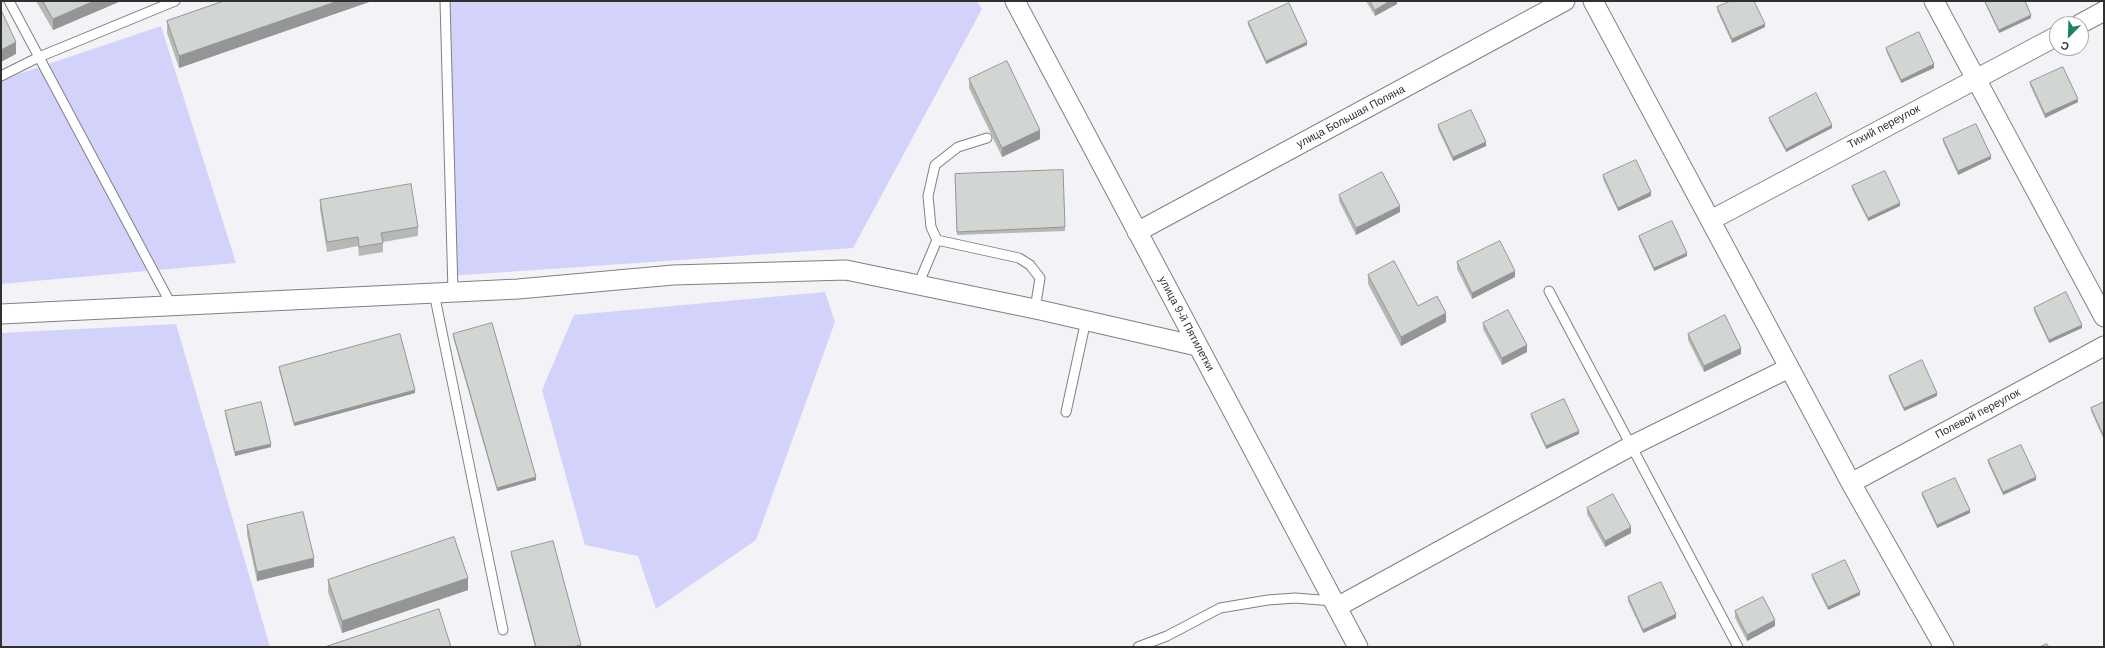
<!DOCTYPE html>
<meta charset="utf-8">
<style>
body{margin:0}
#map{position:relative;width:2105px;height:648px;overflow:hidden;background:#f3f3f7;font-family:Arial,sans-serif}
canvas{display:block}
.frame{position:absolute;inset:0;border:2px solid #303031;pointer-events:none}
.north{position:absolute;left:2049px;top:16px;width:40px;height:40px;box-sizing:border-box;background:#fff;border:1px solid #acacad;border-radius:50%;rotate:203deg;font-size:11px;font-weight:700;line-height:16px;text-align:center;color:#303031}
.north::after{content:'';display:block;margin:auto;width:14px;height:18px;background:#20815a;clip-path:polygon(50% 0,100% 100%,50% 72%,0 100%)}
</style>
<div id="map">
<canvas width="2105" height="648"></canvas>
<div class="frame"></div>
<div class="north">С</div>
</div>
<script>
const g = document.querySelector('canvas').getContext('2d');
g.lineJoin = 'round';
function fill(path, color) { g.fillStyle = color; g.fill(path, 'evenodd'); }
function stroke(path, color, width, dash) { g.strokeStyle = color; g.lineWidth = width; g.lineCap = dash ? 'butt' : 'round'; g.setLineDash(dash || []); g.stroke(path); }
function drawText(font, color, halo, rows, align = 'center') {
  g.font = font + ' Arial,sans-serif'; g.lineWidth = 4; g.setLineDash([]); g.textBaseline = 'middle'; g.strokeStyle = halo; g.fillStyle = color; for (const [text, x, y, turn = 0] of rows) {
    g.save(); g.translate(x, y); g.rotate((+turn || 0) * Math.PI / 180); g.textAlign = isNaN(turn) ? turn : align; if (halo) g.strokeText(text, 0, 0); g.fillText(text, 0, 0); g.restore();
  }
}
const green = new Path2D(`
 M 449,1 L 977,1 L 982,9 L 853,248 L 449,276 Z
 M 161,26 L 236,263 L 1,284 L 1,80 Z
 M 825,292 L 835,322 L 756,540 L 656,609 L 638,556 L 585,545 L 542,390 L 574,315 Z
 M 176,324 L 270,647 L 1,647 L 1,333 Z`);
const lane = new Path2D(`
 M 9,1 L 172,306
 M 445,1 L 453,292
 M 1,76 L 39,57 L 175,1
 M 937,240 L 1019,258 L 1030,265 L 1040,278 L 1035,309
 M 918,285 L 937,240 L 931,227 L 928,196 L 935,165 L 958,147 L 987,138
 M 1549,291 L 1738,647
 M 434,293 L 503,630
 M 1066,412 L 1086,320
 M 1138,647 L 1167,636 L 1220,608 L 1268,600 L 1295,598 L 1333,601`);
const street = new Path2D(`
 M 1015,1 L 1358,647
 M 1593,1 L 1851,483 L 1944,647
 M 1934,1 L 2104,317
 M 2080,24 L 2104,11
 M 1711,220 L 2057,36
 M 1137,232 L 1565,1
 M 1,314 L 518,289 L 673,275 L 846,270 L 1040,310 L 1197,346
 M 1851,483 L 2104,346
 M 1337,607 L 1631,446 L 1789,368`);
const wall = new Path2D(`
 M 36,1 L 121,1 L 53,30 Z
 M 224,1 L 372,1 L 179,68 L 167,33 L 167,21 Z
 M 1366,1 L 1397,1 L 1397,4 L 1375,16 Z
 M 1984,1 L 2025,1 L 2031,18 L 1999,33 Z
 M 1717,7 L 1765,27 L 1732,43 L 1717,10 Z
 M 1248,22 L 1307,45 L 1266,64 L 1248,25 Z
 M 1886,48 L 1934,68 L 1901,83 L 1886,51 Z
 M 969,79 L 1040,139 L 1002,157 L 969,88 Z
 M 2030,82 L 2078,102 L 2045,118 L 2030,85 Z
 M 1769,118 L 1832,128 L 1786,152 L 1769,121 Z
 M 1438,125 L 1486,146 L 1453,161 L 1438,129 Z
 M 1943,139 L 1991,159 L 1958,175 L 1943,142 Z
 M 955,174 L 1065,227 L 1065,231 L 957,235 Z
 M 1603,175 L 1651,196 L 1618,211 L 1603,179 Z
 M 1852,186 L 1900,206 L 1868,221 L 1852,189 Z
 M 1339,195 L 1400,212 L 1356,235 L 1339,201 Z
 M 320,200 L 418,227 L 418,236 L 383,242 L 383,252 L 359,256 L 358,246 L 327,252 L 320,209 Z
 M 1639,236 L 1687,256 L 1654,271 L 1639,239 Z
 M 1457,262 L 1515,277 L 1472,299 L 1457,269 Z
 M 1368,275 L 1418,306 L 1446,322 L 1401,346 L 1368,284 Z
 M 2034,308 L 2082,328 L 2049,343 L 2034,311 Z
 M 1483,323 L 1527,352 L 1502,365 L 1483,329 Z
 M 453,334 L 536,480 L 497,491 L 453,337 Z
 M 1688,334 L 1741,354 L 1704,372 L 1688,340 Z
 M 279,367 L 415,393 L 294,426 L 279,370 Z
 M 1889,376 L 1937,396 L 1904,411 L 1889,379 Z
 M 2104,402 L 2104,440 L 2091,411 L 2091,408 Z
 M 225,411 L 271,447 L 235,456 L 225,414 Z
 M 1531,414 L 1579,434 L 1546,449 L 1531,417 Z
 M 1988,460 L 2036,480 L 2003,495 L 1988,463 Z
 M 1922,493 L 1970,513 L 1937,528 L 1922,496 Z
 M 1587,508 L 1631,533 L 1605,547 L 1587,514 Z
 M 247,525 L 314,567 L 257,581 L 247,535 Z
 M 511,552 L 581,647 L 535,647 L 511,555 Z
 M 1812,575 L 1860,595 L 1828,610 L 1812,578 Z
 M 328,580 L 468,590 L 342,633 L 328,592 Z
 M 1628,597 L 1676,618 L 1643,633 L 1628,601 Z
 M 1735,611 L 1775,626 L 1747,641 L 1735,618 Z`);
const shadedWall = new Path2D(`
 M 94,1 L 121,1 L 53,30 L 53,19 Z
 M 338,1 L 372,1 L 179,68 L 179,56 Z
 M 1390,1 L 1397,1 L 1397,4 L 1375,16 L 1375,10 Z
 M 2031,15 L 2031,18 L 1999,33 L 1999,30 Z
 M 1765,24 L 1765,27 L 1732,43 L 1732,39 Z
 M 16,42 L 16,54 L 1,62 L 1,50 Z
 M 1307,42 L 1307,45 L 1266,64 L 1266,61 Z
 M 1934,64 L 1934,68 L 1901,83 L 1901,80 Z
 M 2078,99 L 2078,102 L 2045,118 L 2045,114 Z
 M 1832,125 L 1832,128 L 1786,152 L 1786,149 Z
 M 1040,130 L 1040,139 L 1002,157 L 1002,148 Z
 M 1486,142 L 1486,146 L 1453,161 L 1453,157 Z
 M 1991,156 L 1991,159 L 1958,175 L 1958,171 Z
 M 1651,192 L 1651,196 L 1618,211 L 1618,208 Z
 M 1900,203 L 1900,206 L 1868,221 L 1868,218 Z
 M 1400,206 L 1400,212 L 1356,235 L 1356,228 Z
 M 1687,253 L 1687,256 L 1654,271 L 1654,268 Z
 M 1515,271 L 1515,277 L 1472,299 L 1472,293 Z
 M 1446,313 L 1446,322 L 1401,346 L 1401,337 Z
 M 2082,325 L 2082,328 L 2049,343 L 2049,340 Z
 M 1527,345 L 1527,352 L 1502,365 L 1502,358 Z
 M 1741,348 L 1741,354 L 1704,372 L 1704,366 Z
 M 415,390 L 415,393 L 294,426 L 294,423 Z
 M 1937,393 L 1937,396 L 1904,411 L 1904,408 Z
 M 1579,431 L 1579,434 L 1546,449 L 1546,446 Z
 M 271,444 L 271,447 L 235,456 L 235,452 Z
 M 536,477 L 536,480 L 497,491 L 497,488 Z
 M 2036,477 L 2036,480 L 2003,495 L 2003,492 Z
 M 1970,510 L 1970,513 L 1937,528 L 1937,525 Z
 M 1631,527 L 1631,533 L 1605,547 L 1605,541 Z
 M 314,558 L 314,567 L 257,581 L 257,572 Z
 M 468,578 L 468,590 L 342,633 L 342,621 Z
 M 1860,592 L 1860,595 L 1828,610 L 1828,607 Z
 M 1676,614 L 1676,618 L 1643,633 L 1643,630 Z
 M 1775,620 L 1775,626 L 1747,641 L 1747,635 Z
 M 581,645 L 581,647 L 572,647 Z`);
const building = new Path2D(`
 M 43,1 L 94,1 L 53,19 Z
 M 224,1 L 338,1 L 179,56 L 167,21 Z
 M 1370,1 L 1390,1 L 1375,10 Z
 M 1731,1 L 1754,1 L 1765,24 L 1732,39 L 1717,7 Z
 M 1985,1 L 2025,1 L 2031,15 L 1999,30 Z
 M 1289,3 L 1307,42 L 1266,61 L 1248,22 Z
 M 1,10 L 16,42 L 1,50 Z
 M 1919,32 L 1934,64 L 1901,80 L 1886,48 Z
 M 1007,61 L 1040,130 L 1002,148 L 969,79 Z
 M 2063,67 L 2078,99 L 2045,114 L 2030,82 Z
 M 1816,93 L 1832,125 L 1786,149 L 1769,118 Z
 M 1471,110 L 1486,142 L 1453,157 L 1438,125 Z
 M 1976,124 L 1991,156 L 1958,171 L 1943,139 Z
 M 1636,160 L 1651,192 L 1618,208 L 1603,175 Z
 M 1063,170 L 1065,227 L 957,232 L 955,174 Z
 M 1885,171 L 1900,203 L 1868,218 L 1852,186 Z
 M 1382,172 L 1400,206 L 1356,228 L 1339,195 Z
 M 411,184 L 418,227 L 381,233 L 383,243 L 359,247 L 358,237 L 327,242 L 320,200 Z
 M 1672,221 L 1687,253 L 1654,268 L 1639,236 Z
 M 1500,241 L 1515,271 L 1472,293 L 1457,262 Z
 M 1394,261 L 1418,306 L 1437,296 L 1446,313 L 1401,337 L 1368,275 Z
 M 2066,292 L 2082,325 L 2049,340 L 2034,308 Z
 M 1508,310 L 1527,345 L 1502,358 L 1483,323 Z
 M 1725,315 L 1741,348 L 1704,366 L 1688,334 Z
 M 492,323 L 536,477 L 497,488 L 453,334 Z
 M 400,334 L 415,390 L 294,423 L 279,367 Z
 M 1922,360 L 1937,393 L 1904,408 L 1889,376 Z
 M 1564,399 L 1579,431 L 1546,446 L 1531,414 Z
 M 261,402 L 271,444 L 235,452 L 225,411 Z
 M 2104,402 L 2104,437 L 2091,408 Z
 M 2021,445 L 2036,477 L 2003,492 L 1988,460 Z
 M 1955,478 L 1970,510 L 1937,525 L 1922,493 Z
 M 1613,494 L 1631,527 L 1605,541 L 1587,508 Z
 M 303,512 L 314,558 L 257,572 L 247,525 Z
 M 454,537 L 468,578 L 342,621 L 328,580 Z
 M 553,541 L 581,645 L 572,647 L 536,647 L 511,552 Z
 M 1845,560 L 1860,592 L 1828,607 L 1812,575 Z
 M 1661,582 L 1676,614 L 1643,630 L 1628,597 Z
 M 1763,597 L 1775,620 L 1747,635 L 1735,611 Z
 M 439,609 L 451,647 L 325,647 Z
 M 2047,644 L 2049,647 L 2040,647 Z`);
const streetNames = [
 ["улица Большая Поляна",1351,117,-28],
 ["Тихий переулок",1884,127,-28],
 ["улица 9-й Пятилетки",1186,324,62],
 ["Полевой переулок",1978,414,-28]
];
fill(green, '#d3d2fb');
stroke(lane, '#808084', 11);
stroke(street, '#808084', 21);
stroke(lane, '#fff', 9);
stroke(street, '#fff', 19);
fill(wall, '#b5b8b5');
fill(shadedWall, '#939694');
fill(building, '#d2d6d3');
stroke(building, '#939694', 1);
drawText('11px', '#303031', '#fff', streetNames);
</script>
